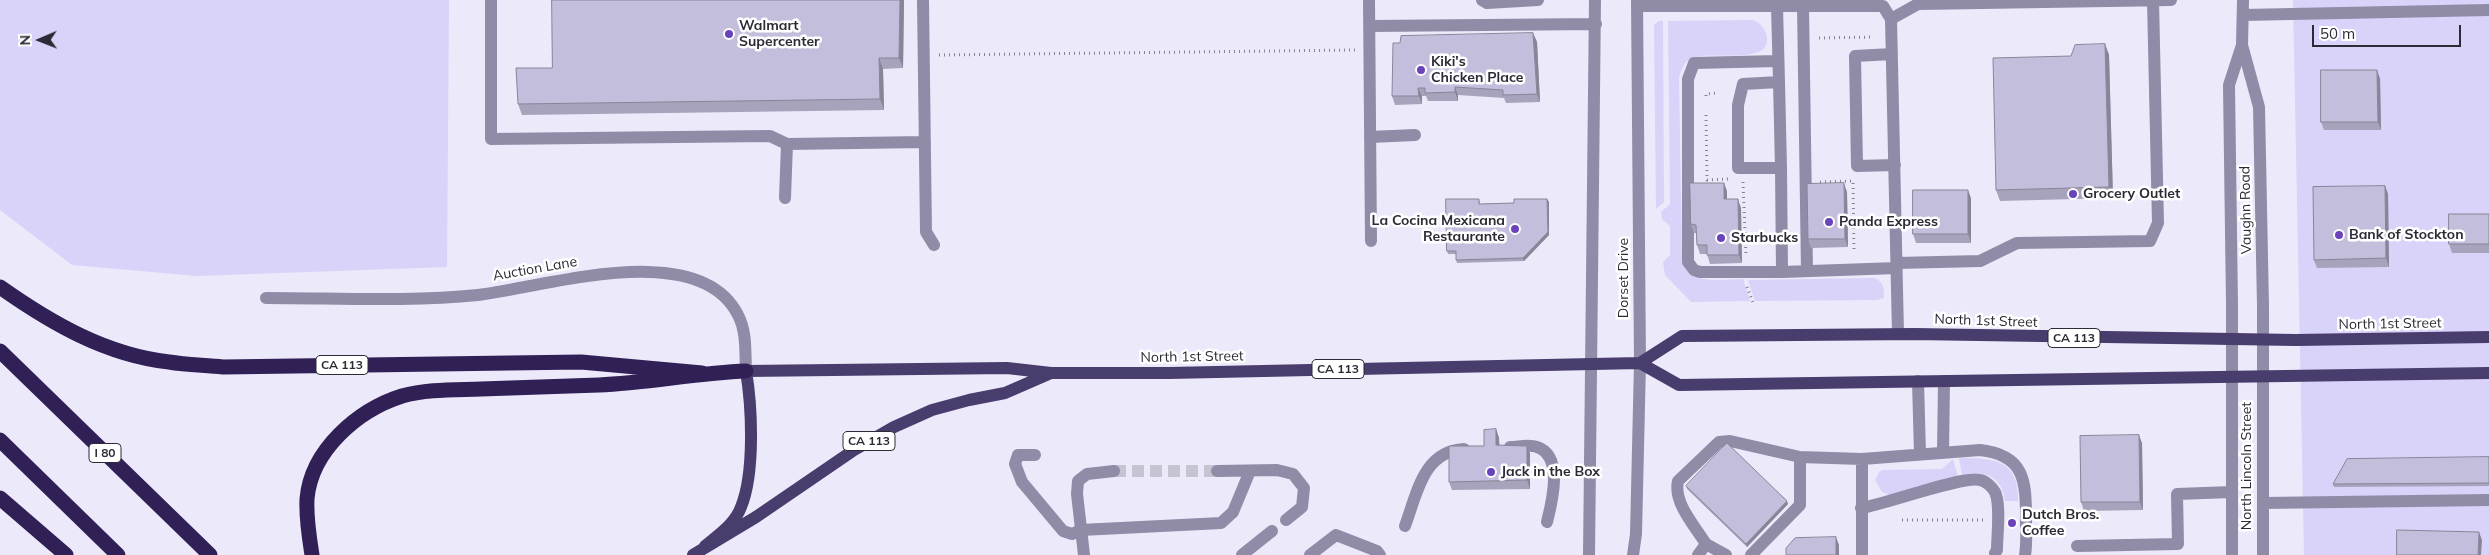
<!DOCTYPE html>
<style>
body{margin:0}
#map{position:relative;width:2489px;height:555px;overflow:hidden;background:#ece9fb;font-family:Mulish,sans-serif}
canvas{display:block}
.north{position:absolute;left:15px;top:15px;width:50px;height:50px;-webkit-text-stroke:4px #fff;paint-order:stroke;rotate:269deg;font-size:14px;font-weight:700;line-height:20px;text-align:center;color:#2c2a35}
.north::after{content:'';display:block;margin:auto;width:18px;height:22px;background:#2c2a35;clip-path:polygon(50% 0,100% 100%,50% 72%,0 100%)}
.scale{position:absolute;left:2312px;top:25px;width:149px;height:22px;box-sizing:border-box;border:2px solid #2c2a35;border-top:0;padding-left:6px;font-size:15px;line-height:18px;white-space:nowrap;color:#2c2a35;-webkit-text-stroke:4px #fff;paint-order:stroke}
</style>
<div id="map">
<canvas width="2489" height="555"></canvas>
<div class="north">N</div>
<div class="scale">50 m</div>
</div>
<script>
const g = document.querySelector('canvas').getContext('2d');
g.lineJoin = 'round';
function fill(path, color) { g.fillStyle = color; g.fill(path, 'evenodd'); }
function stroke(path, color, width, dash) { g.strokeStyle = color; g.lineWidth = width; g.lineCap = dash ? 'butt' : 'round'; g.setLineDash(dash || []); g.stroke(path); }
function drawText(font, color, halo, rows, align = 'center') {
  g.font = font + ' Mulish,sans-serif'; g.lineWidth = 5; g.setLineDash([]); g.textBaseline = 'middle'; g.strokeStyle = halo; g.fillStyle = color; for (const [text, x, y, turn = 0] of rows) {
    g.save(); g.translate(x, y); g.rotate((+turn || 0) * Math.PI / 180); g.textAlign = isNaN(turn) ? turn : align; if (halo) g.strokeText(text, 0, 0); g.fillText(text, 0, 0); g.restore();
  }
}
const green = new Path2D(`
 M 0,0 L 449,0 L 447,267 L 197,276 L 72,265 L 0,210 Z
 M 2293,0 L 2489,0 L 2489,555 L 2304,555 Z
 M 1753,20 C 1760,23 1764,27 1766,34 C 1777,67 1707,50 1692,58 C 1684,62 1682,69 1679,77 L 1682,263 C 1693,286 1722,279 1743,279 L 1750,301 L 1691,302 L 1665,275 L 1663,262 L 1670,255 L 1670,226 L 1662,219 L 1661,212 L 1670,204 L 1668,21 Z
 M 1659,21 L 1663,21 L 1664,202 L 1656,209 L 1654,25 Z
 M 1874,278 C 1884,281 1884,289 1884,298 L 1877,300 L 1755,301 L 1748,280 Z
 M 1959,458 C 1993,458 2019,459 2018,501 L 2005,501 C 2003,477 1983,469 1962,475 Z
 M 1953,459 L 1958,477 L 1890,495 L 1882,492 L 1875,480 L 1879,472 L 1883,470 L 1942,469 Z`);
const minorTunnel = new Path2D(`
 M 1114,471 L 1217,471`);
const path = new Path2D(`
 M 1819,38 L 1872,37
 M 939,55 L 1355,50
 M 1706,96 L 1706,94 L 1718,93
 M 1706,115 L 1707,180 L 1728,179
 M 1743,182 L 1746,256
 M 1820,182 L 1853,181 L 1854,253
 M 1747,287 L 1754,305
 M 1902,520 L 1984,520`);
const minor = new Path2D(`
 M 491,0 L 491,139 L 770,136 L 787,144 L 925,142
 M 923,0 L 926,232 L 934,245
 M 1369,0 L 1371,241
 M 1482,0 L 1487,3 L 1538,0
 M 1638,6 L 1883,6 L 1891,19 L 1898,334
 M 1777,6 L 1779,82 L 1743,84 L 1738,105 L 1738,168 L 1781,168 L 1782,272
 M 1803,6 L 1807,271
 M 2243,15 L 2489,10
 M 1891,19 L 1918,4 L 2171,0
 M 1370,26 L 1596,24
 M 2242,45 L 2259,107 L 2263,306 L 2263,555
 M 1892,54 L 1855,56 L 1857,166 L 1895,165
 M 1778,61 L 1694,63 L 1688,79 L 1688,262 L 1694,270 L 1700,272 L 1782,272 L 1897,268
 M 1779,82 L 1781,168
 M 1370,137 L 1415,135
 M 785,198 L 787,144
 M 1897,263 L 1980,261 L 2017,243 L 2150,241 L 2158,223 L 2153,0
 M 266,298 C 336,298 408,302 478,295 C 545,287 699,237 738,315 C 747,332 745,353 746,371
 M 1918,381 L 1920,454
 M 1510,447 C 1518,447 1529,444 1537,447 C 1564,456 1552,502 1547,522
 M 1943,453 L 1944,381
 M 1035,455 L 1018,455 L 1015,464 L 1022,482 L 1063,531 L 1072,534 L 1081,530 L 1221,523 L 1233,512 L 1250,471
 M 1862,459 L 1862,555
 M 1217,471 L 1277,470 L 1293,474 L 1304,488 L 1302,507 L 1286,520
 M 2263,503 L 2489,500
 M 1861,508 C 1886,504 1964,475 1980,480 C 1986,481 1992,487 1995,492 C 2001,504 1997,535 1997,550 L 1995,553
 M 1405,526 C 1417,494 1423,451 1464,449
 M 1706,544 C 1695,526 1673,503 1678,481 L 1719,442 L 1730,441 L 1800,457
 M 2077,546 L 2178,544 L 2177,494 L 2232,492
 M 1084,555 L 1077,494 L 1078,481 L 1087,474 L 1114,471
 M 1242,555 L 1272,531
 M 1310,555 L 1336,535 L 1377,551 L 1380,555
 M 1589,555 L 1595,0
 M 1633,555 L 1636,534 L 1640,363 L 1637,0
 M 1698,555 L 1706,544 L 1726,555
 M 1751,555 L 1800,505 L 1800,457 L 1862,459 L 1980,450 C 2025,455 2026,481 2026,520 C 2026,531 2027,544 2025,555
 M 2232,555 L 2232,305 L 2229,85 L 2242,45 L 2243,0`);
const major = new Path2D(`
 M 1640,363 L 1679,385 L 2489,373
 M 705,546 C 718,535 735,524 741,507 C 755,473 752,407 746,371 L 1007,368 L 1051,373 L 1169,373 L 1640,363 L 1682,336 L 1915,334 L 2296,340 L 2489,337
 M 693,555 L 756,517 L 854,450 L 894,427 L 932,410 L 969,400 L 1005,393 L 1051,373`);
const highway = new Path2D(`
 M 0,287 C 51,323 106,355 169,362 C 187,365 205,365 223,367 L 581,362 L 702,373
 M 0,351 L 210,555
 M 0,440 L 118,555
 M 0,498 L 66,555
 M 312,555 C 309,536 306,518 307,499 C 311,450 358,410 402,396 C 427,389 456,390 481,389 C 521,388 560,386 599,385 C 648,383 696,373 746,371`);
const wall = new Path2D(`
 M 552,0 L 904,0 L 903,68 L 883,69 L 884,110 L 522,115 L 518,104 L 552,68 Z
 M 1533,33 L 1537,42 L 1540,102 L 1506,103 L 1504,98 L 1458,95 L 1458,101 L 1428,101 L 1426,96 L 1422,96 L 1422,104 L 1395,105 L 1392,96 Z
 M 2105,44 L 2109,55 L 2113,198 L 2000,201 L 1996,190 L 2071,56 Z
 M 2377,70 L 2380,79 L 2381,130 L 2324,130 L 2321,122 Z
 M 2385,186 L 2388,194 L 2389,267 L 2317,268 L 2314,260 Z
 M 1727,191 L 1727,199 L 1741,208 L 1742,263 L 1710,264 L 1707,254 L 1700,254 L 1697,245 L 1696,233 L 1694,233 L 1691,224 Z
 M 1847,192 L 1848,247 L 1811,248 L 1808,239 Z
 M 1971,198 L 1971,243 L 1916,243 L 1913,234 Z
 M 1479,199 L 1480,204 L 1514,203 L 1547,199 L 1549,202 L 1549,235 L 1524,261 L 1457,263 L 1456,260 L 1456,254 L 1448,254 L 1447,251 Z
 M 2489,214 L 2489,253 L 2452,253 L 2449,244 Z
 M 1496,429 L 1499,438 L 1499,445 L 1527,446 L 1530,454 L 1530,489 L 1452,490 L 1449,482 L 1484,446 Z
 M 2142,443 L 2143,510 L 2084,511 L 2081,502 Z
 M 2489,457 L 2489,486 L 2334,487 L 2333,484 Z
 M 1686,486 L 1788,504 L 1747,547 L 1687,489 Z`);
const shadedWall = new Path2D(`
 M 900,0 L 904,0 L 903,68 L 899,58 Z
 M 1533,33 L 1537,42 L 1540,102 L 1537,94 Z
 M 2105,44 L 2109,55 L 2113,198 L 2109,187 Z
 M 879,58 L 883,69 L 884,110 L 880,99 Z
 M 2377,70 L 2380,79 L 2381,130 L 2378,122 Z
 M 1455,87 L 1458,95 L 1458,101 L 1455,92 Z
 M 1418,88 L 1422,96 L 1422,104 L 1419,96 Z
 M 1724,183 L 1727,191 L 1727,208 L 1724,199 Z
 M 1844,183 L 1847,192 L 1848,247 L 1845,239 Z
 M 2385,186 L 2388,194 L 2389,267 L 2386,258 Z
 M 1968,190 L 1971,198 L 1971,243 L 1968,234 Z
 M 1547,199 L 1549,202 L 1549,235 L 1524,261 L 1523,258 Z
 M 1738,199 L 1741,208 L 1742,263 L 1739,255 Z
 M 1496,429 L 1499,438 L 1500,454 L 1496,445 Z
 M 2139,435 L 2142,443 L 2143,510 L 2140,502 Z
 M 1527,446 L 1530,454 L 1530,489 L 1527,480 Z
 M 1787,501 L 1788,504 L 1747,547 L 1746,544 Z
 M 2479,532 L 2482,540 L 2481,555 L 2478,555 Z
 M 1836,537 L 1839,545 L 1839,555 L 1836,555 Z`);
const building = new Path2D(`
 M 552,0 L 900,0 L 899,58 L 879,58 L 880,99 L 518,104 L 516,68 L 552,68 Z
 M 1533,33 L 1537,94 L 1503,95 L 1503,90 L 1455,87 L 1455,92 L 1425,93 L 1425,88 L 1418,88 L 1419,96 L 1392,96 L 1393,43 L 1400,43 L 1401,36 Z
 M 2105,44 L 2109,187 L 1996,190 L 1993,58 L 2071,56 L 2075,45 Z
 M 2321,70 L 2377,70 L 2378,122 L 2321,122 Z
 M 1690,183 L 1724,183 L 1724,199 L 1738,199 L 1739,255 L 1707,255 L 1707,245 L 1697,245 L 1696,225 L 1691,224 Z
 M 1844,183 L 1845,239 L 1808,239 L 1807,184 Z
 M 2385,186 L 2386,258 L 2314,260 L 2313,187 Z
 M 1913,190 L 1968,190 L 1968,234 L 1913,234 Z
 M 1446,199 L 1479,199 L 1479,204 L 1514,203 L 1514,199 L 1547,199 L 1548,232 L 1523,258 L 1456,260 L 1456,251 L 1447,251 Z
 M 2449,214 L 2489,214 L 2489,244 L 2449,244 Z
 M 1496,429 L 1496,445 L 1527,446 L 1527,480 L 1449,482 L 1449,446 L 1484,446 L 1484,430 Z
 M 2139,435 L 2140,502 L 2081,502 L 2080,436 Z
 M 1727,443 L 1787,501 L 1746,544 L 1686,486 Z
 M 2489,457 L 2489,483 L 2333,484 L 2347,459 Z
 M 2397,530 L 2479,532 L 2478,555 L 2397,555 Z
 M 1836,537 L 1836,555 L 1786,555 L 1786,548 L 1795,538 Z`);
const markers = [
 [729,34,5,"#6a43bb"],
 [1421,70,5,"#6a43bb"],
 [2073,194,5,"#6a43bb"],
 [1829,222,5,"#6a43bb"],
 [1515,229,5,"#6a43bb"],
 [2339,235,5,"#6a43bb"],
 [1721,238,5,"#6a43bb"],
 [1491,472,5,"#6a43bb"],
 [2012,523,5,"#6a43bb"]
];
const shields = [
 [2074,338,52],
 [342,365,52],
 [1338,369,52],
 [869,441,52],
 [105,453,32]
];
const shieldNames = [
 ["CA 113",2074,338],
 ["CA 113",342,365],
 ["CA 113",1338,369],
 ["CA 113",869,441],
 ["I 80",105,453]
];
const poiNames = [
 ["Walmart",739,26],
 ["Supercenter",739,42],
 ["Kiki's",1431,62],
 ["Chicken Place",1431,78],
 ["Grocery Outlet",2083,194],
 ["La Cocina Mexicana",1505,221,"right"],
 ["Restaurante",1505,237,"right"],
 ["Panda Express",1839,222],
 ["Bank of Stockton",2349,235],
 ["Starbucks",1731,238],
 ["Jack in the Box",1501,472],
 ["Dutch Bros.",2022,515],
 ["Coffee",2022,531]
];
const streetNames = [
 ["Vaughn Road",2246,210,-91],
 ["Auction Lane",535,269,-10],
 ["Dorset Drive",1624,278,-90],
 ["North 1st Street",1986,321,2],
 ["North 1st Street",2390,324,-1],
 ["North 1st Street",1192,357,-1],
 ["North Lincoln Street",2247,466,-90]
];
fill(green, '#d9d2f9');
stroke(minorTunnel, '#c6c3d3', 12, [12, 6]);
stroke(path, '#848290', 3, [1, 4]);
stroke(minor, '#908ba7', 12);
stroke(major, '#483d6c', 12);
stroke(highway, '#302056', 15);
fill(wall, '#a8a3bc');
fill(shadedWall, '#888599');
fill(building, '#c3bedb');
stroke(building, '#888599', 1);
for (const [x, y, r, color] of markers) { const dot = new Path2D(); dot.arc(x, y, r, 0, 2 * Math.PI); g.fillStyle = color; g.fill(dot); stroke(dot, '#fff', 2); }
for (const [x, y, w] of shields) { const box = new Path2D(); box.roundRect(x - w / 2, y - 9.5, w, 19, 4); g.fillStyle = '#fff'; g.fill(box); stroke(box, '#2c2a35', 1); }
drawText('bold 12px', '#2c2a35', null, shieldNames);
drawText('bold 14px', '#2c2a35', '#fff', poiNames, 'left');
drawText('14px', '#2c2a35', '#fff', streetNames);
</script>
